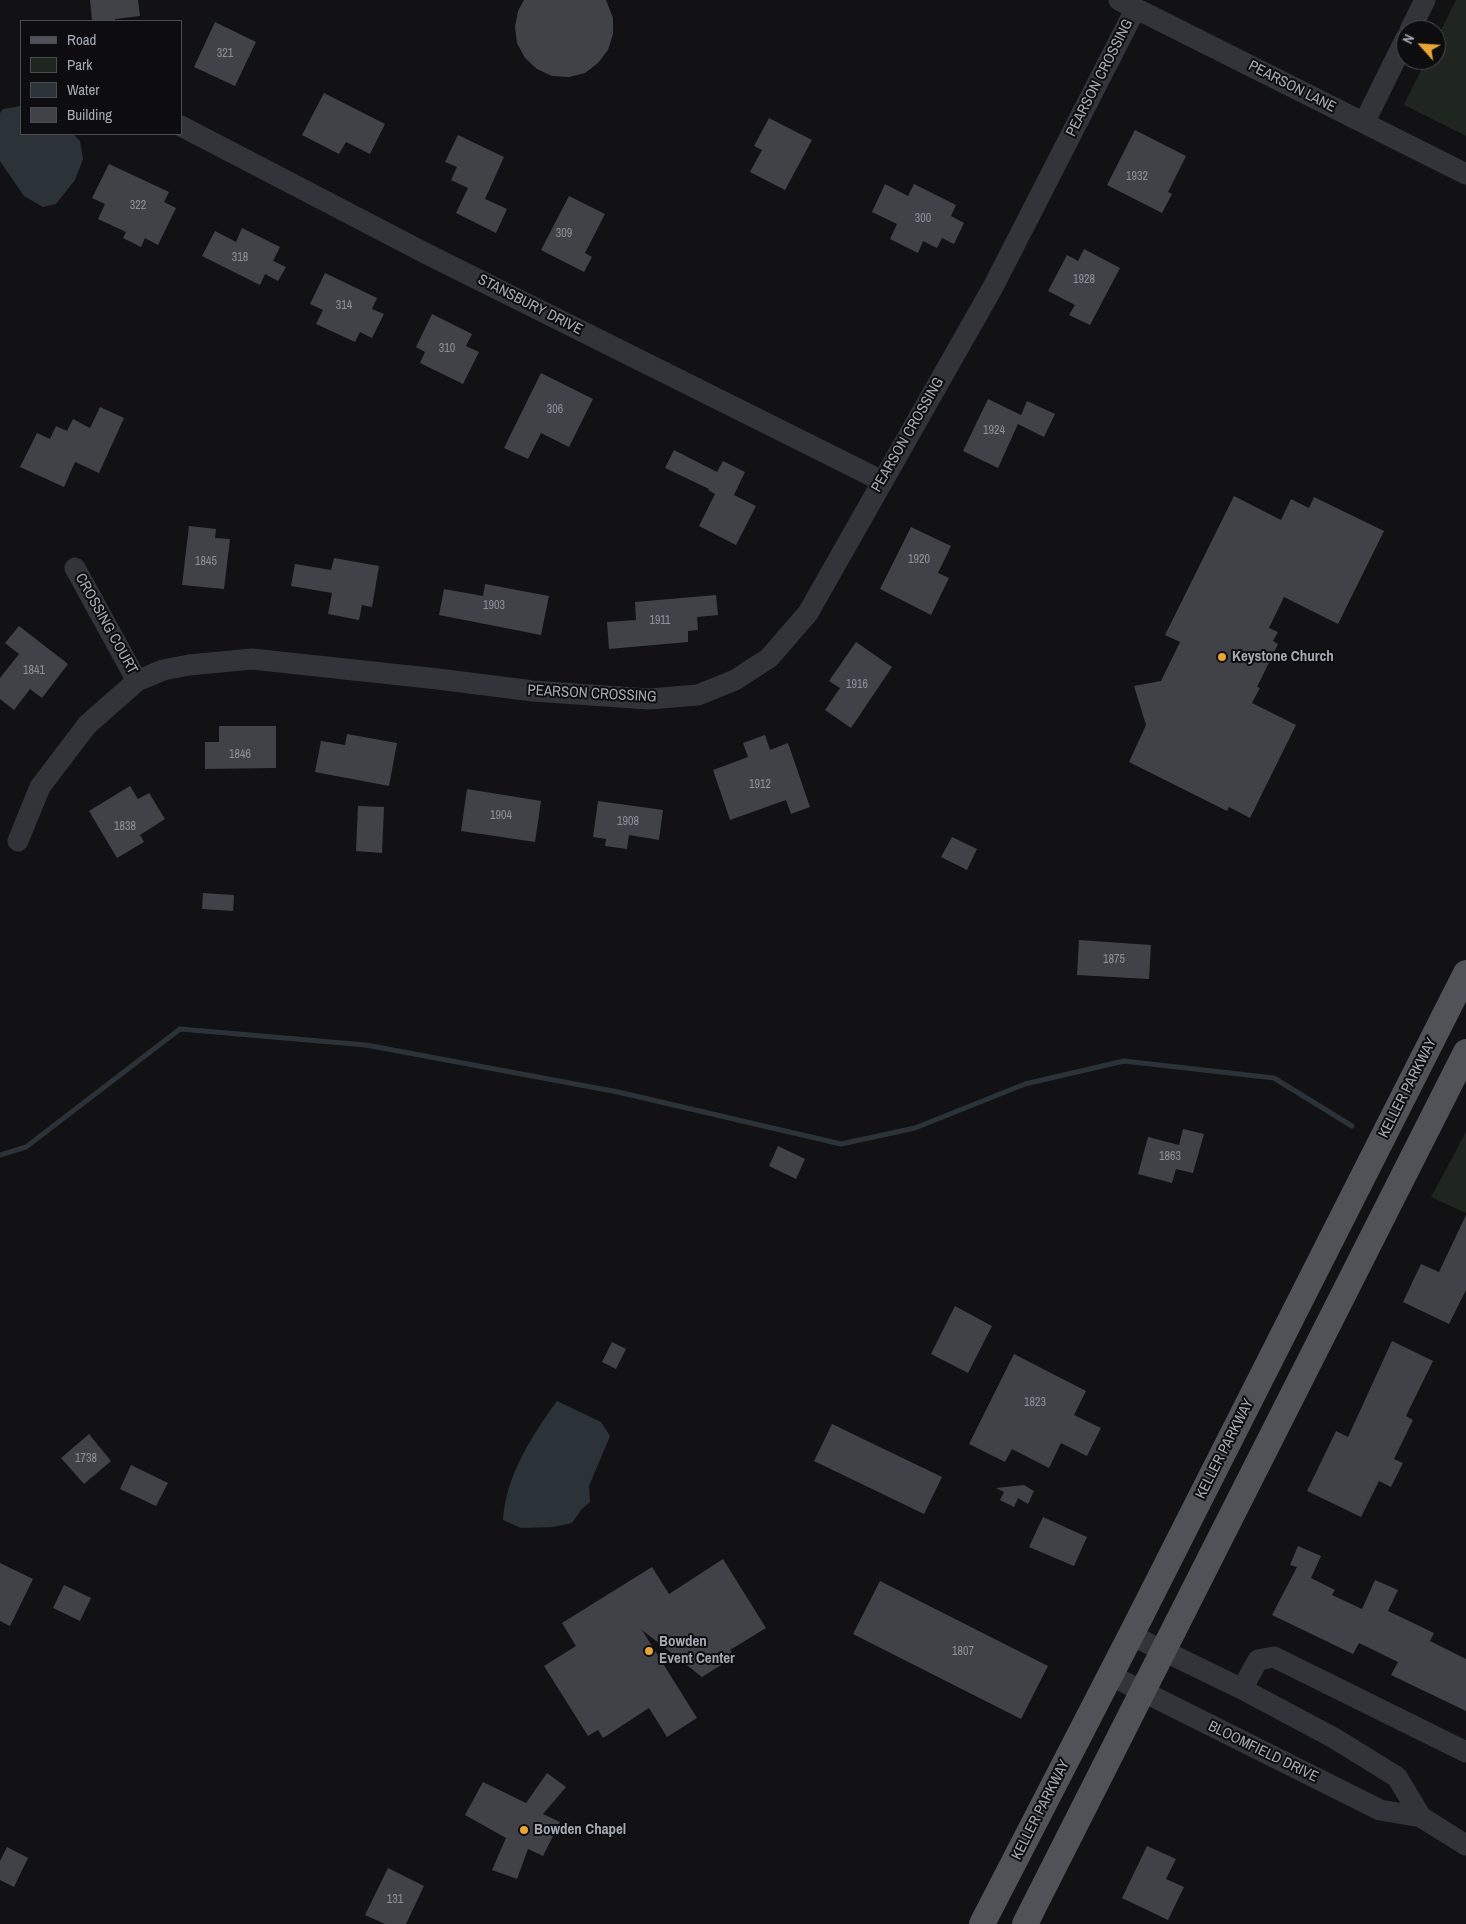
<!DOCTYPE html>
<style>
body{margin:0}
#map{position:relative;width:1466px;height:1924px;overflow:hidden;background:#121214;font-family:"Archivo Narrow",sans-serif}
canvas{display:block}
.legend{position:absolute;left:20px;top:20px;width:162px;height:115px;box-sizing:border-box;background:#0d0d0f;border:1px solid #494c51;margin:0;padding:6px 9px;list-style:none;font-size:15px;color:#a4aab4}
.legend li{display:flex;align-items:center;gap:10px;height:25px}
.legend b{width:25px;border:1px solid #494c51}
.north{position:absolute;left:1396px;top:20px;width:50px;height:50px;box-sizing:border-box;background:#0d0d0f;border:1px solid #494c51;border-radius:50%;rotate:296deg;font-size:14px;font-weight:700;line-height:20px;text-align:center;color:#a4aab4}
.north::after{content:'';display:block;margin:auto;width:18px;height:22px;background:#e9a635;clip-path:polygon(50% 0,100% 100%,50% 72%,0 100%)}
</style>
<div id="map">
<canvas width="1466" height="1924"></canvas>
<ul class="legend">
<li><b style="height:6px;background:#505257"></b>Road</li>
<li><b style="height:14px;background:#1f261f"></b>Park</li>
<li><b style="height:14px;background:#2b3339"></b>Water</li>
<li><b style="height:14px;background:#414247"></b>Building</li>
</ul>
<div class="north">N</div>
</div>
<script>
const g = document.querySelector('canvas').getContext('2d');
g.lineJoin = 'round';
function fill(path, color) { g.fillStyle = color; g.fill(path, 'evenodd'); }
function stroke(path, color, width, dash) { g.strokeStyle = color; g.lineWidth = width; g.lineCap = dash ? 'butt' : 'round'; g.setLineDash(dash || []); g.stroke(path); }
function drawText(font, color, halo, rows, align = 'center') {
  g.font = font + ' "Archivo Narrow",sans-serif'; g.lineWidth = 4; g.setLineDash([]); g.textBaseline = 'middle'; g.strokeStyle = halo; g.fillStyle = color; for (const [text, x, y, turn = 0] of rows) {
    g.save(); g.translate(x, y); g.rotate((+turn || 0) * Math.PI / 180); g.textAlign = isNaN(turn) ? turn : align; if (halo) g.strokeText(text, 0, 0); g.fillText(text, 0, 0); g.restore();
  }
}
const green = new Path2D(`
 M 1456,0 L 1466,0 L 1466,136 L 1404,105 L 1426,60 L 1436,60 L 1436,40 Z
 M 1466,1132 L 1466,1213 L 1431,1197 Z`);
const water = new Path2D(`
 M 21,106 L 21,134 L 73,134 L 80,141 L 83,159 L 75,180 L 56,204 L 43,207 L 24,196 L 0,161 L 0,113 L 3,109 Z
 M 557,1401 L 601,1422 L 610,1436 L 589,1486 L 590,1502 L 581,1510 L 572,1523 L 553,1527 L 521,1528 L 503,1520 C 506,1475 532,1436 557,1401 Z`);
const stream = new Path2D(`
 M 0,1155 L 26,1147 L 180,1029 L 366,1045 L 618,1092 L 841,1144 L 915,1128 L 1025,1084 L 1124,1061 L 1274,1078 L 1352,1126`);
const building = new Path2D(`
 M 90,0 L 138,0 L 140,16 L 115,19 L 115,21 L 92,21 Z
 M 524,0 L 606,0 L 613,18 L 613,34 L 608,50 L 598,63 L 585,73 L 569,77 L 552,76 L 537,69 L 525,58 L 517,43 L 515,27 L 518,11 Z
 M 215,22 L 256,42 L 235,86 L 194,67 Z
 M 324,93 L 385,124 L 370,154 L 346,142 L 339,154 L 302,135 Z
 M 769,118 L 812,140 L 785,190 L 750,172 L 762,150 L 754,146 Z
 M 1135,130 L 1186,156 L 1168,192 L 1172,194 L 1162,213 L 1107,185 Z
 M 458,135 L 504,157 L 485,199 L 507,209 L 496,233 L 456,213 L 468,188 L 451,180 L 457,167 L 445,162 Z
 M 109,164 L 169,192 L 164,202 L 176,208 L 158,245 L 145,238 L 141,247 L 123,238 L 126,232 L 98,219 L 105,204 L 92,198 Z
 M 885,184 L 908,196 L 914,184 L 956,205 L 951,216 L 964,223 L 954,244 L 942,238 L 937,248 L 923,241 L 918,253 L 890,239 L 897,224 L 872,212 Z
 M 569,196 L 605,214 L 585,253 L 592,257 L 584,272 L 541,250 Z
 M 242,228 L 280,247 L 273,261 L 286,267 L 278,281 L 265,274 L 260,285 L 202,256 L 215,231 L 236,242 Z
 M 1084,249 L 1120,268 L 1090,325 L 1069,315 L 1075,305 L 1048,291 L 1067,255 L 1078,261 Z
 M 325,273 L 377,298 L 372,309 L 384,314 L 372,338 L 360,332 L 355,342 L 316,324 L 323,310 L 310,304 Z
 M 432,314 L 472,334 L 466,346 L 479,352 L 463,384 L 420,363 L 425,352 L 416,347 Z
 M 541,373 L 593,399 L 569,447 L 541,433 L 528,459 L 504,448 Z
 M 988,399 L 1021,415 L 1027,401 L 1055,414 L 1044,437 L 1018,424 L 998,468 L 963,451 Z
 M 100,407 L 124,418 L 99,473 L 75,462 L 64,487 L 20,467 L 37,433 L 50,439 L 56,426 L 67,431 L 73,419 L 90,428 Z
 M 674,450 L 717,472 L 723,461 L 745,472 L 734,495 L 756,506 L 736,545 L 699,526 L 715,494 L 708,490 L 709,489 L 665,468 Z
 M 1234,496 L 1281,520 L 1291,499 L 1309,508 L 1314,497 L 1384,531 L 1338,624 L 1284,597 L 1269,628 L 1278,632 L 1273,641 L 1278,644 L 1257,687 L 1260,688 L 1252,703 L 1296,725 L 1250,818 L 1229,807 L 1227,811 L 1129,762 L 1146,725 L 1134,686 L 1161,681 L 1180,642 L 1165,635 Z
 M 189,526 L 216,529 L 215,538 L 230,539 L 224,589 L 182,585 Z
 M 911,527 L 951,546 L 938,573 L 949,578 L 931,615 L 880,589 Z
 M 334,558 L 379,566 L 372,607 L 362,605 L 359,620 L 328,614 L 332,593 L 291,586 L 295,564 L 331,570 Z
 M 485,584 L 549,596 L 541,635 L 439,615 L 444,589 L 483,596 Z
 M 716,595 L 718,615 L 697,617 L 698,630 L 688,631 L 688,642 L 609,649 L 607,622 L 636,620 L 635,602 Z
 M 19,626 L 68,664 L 42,698 L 30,689 L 14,710 L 0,699 L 0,678 L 19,654 L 5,643 Z
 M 856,642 L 892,667 L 851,728 L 825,710 L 840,688 L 829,681 Z
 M 219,726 L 276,726 L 276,768 L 205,769 L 205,742 L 219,742 Z
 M 347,734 L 397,743 L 389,786 L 315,772 L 321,741 L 345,745 Z
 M 765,735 L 770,750 L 788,743 L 810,807 L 791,814 L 786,800 L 730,820 L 713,770 L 748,757 L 743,743 Z
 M 130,786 L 138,799 L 149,793 L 165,819 L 140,835 L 144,842 L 117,858 L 89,811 Z
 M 467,789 L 541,801 L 535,842 L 461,831 Z
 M 598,801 L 663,810 L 659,840 L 629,835 L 627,849 L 605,846 L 606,839 L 593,837 Z
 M 358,806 L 384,807 L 382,853 L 356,851 Z
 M 952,837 L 977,849 L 967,870 L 941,857 Z
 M 203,893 L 234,895 L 233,911 L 202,909 Z
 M 1079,940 L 1151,945 L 1149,979 L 1077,975 Z
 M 1183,1129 L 1204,1134 L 1193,1173 L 1176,1169 L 1172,1183 L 1138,1174 L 1148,1137 L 1179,1145 Z
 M 778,1146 L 805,1159 L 796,1179 L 769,1166 Z
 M 1466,1215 L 1466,1290 L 1449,1324 L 1403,1302 L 1421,1264 L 1439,1272 Z
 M 955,1306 L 992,1326 L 968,1373 L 931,1354 Z
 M 1392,1341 L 1433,1361 L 1406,1416 L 1413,1420 L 1394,1459 L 1403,1463 L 1391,1487 L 1379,1481 L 1361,1517 L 1307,1491 L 1336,1431 L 1348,1437 Z
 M 612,1342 L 626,1349 L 616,1369 L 602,1362 Z
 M 1014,1354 L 1086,1391 L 1074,1415 L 1101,1428 L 1087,1456 L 1061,1443 L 1049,1468 L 1012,1449 L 1005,1462 L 969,1444 Z
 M 832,1424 L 942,1477 L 924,1514 L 814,1461 Z
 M 89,1434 L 111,1461 L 84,1484 L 61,1458 Z
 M 131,1465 L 168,1483 L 156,1506 L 120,1489 Z
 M 1024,1485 L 1034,1491 L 1028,1504 L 1018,1498 L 1014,1507 L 1000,1500 L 1004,1492 L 996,1488 Z
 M 1043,1517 L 1087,1537 L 1074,1566 L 1029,1547 Z
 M 1298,1546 L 1321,1556 L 1311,1578 L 1335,1590 L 1332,1595 L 1362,1609 L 1375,1580 L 1398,1590 L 1388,1611 L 1434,1633 L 1430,1641 L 1466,1659 L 1466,1711 L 1391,1675 L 1398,1662 L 1359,1643 L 1353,1654 L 1272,1615 L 1297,1567 L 1290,1565 Z
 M 723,1559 L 766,1628 L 730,1650 L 734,1657 L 702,1677 L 642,1630 L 697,1718 L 667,1737 L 649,1708 L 603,1738 L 598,1730 L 588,1736 L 544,1666 L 576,1646 L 562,1623 L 652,1567 L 669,1594 Z
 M 0,1563 L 33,1579 L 10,1626 L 0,1621 Z
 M 880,1581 L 1048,1666 L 1021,1719 L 853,1634 Z
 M 64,1585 L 91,1598 L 80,1621 L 53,1608 Z
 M 547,1773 L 566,1787 L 543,1814 L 560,1822 L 543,1856 L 528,1849 L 517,1879 L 492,1870 L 506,1838 L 465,1815 L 483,1782 L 526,1803 Z
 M 1147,1846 L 1176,1859 L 1166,1879 L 1184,1887 L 1168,1920 L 1122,1898 Z
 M 7,1847 L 28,1858 L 14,1887 L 0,1880 L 0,1861 Z
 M 388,1868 L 424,1886 L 406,1924 L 385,1924 L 365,1915 Z`);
const minor = new Path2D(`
 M 1119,0 L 1466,174
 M 1410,30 L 1425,0
 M 1364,123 L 1406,38
 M 181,126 L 425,253 L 882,481
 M 75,568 L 137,681
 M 18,841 L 40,787 L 87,725 L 137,681 L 163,670 L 189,665 L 252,659 L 438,679 L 533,691 L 649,699 L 698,695 L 735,680 L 769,658 L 808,613 L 993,287 L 1136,8
 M 1131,1635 L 1242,1689 L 1334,1738 L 1397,1777 L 1421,1817
 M 1110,1675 L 1380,1810 L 1421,1817 L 1466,1845
 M 1242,1689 L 1258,1660 L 1274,1657 L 1466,1752`);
const major = new Path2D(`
 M 982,1924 L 1131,1635 L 1466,973
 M 1025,1924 L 1466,1052`);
const markers = [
 [1222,657,5,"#e9a635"],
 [649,1651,5,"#e9a635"],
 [524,1830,5,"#e9a635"]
];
const numberNames = [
 ["321",225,54],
 ["1932",1137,177],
 ["322",138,206],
 ["300",923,219],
 ["309",564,234],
 ["318",240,258],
 ["1928",1084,280],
 ["314",344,306],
 ["310",447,349],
 ["306",555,410],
 ["1924",994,431],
 ["1920",919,560],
 ["1845",206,562],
 ["1903",494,606],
 ["1911",660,621],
 ["1841",34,671],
 ["1916",857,685],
 ["1846",240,755],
 ["1912",760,785],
 ["1904",501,816],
 ["1908",628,822],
 ["1838",125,827],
 ["1875",1114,960],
 ["1863",1170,1157],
 ["1823",1035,1403],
 ["1738",86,1459],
 ["1807",963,1652],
 ["131",395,1900]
];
const streetNames = [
 ["PEARSON CROSSING",1100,78,-63],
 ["PEARSON LANE",1292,87,27],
 ["STANSBURY DRIVE",530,305,27],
 ["PEARSON CROSSING",908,435,-60],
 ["CROSSING COURT",106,624,61],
 ["PEARSON CROSSING",592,694,3],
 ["KELLER PARKWAY",1408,1088,-63],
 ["KELLER PARKWAY",1225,1449,-63],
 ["BLOOMFIELD DRIVE",1263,1752,26],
 ["KELLER PARKWAY",1041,1810,-63]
];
const poiNames = [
 ["Keystone Church",1232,657],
 ["Bowden",659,1642],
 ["Event Center",659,1659],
 ["Bowden Chapel",534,1830]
];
fill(green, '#1f261f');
fill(water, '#2b3339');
stroke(stream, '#2b3339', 5);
fill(building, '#414247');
stroke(minor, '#333439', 21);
stroke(major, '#505257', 26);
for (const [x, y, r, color] of markers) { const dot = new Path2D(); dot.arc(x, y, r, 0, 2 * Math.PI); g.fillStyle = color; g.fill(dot); stroke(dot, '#0d0d0f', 2); }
drawText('12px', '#8b9099', null, numberNames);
drawText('15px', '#a4aab4', '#0d0d0f', streetNames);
drawText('bold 15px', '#a4aab4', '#0d0d0f', poiNames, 'left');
</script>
